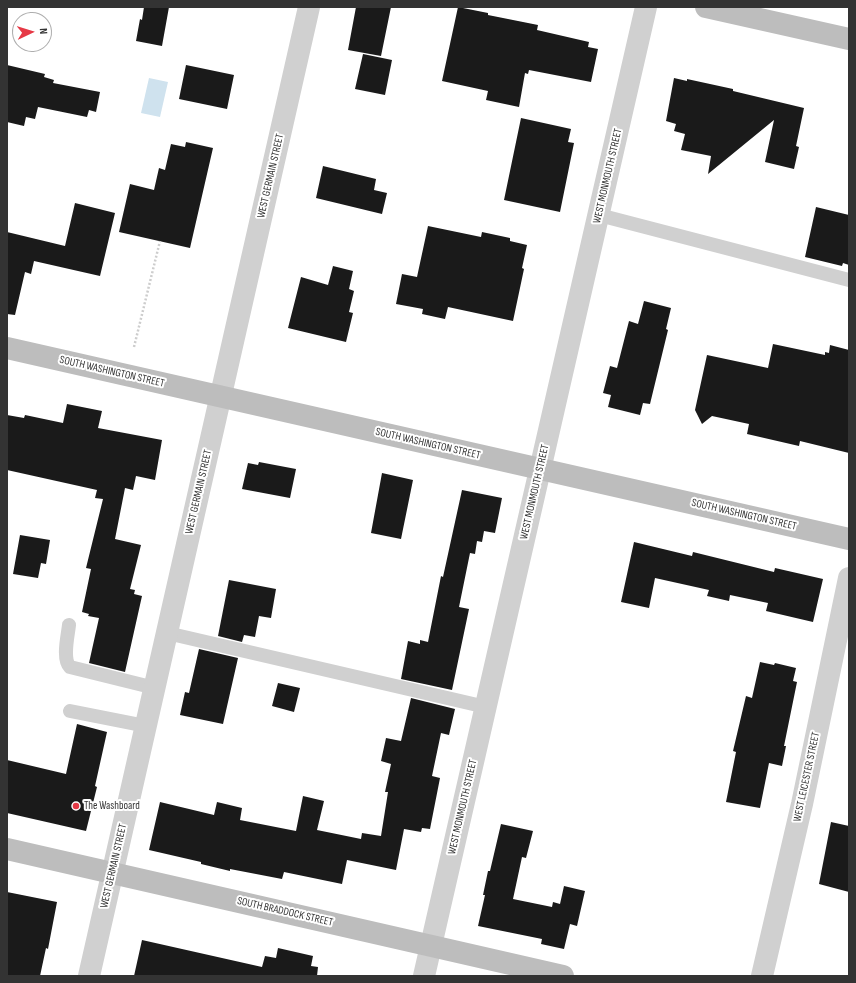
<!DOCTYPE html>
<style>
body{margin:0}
#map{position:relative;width:856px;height:983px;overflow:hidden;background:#fff;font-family:"Sofia Sans Condensed",sans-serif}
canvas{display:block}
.frame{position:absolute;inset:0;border:8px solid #333;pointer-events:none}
.north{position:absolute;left:12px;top:12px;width:40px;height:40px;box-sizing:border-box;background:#fff;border:1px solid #adadad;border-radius:50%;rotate:86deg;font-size:11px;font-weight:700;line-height:16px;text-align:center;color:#333}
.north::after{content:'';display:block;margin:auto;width:14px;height:18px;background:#e63946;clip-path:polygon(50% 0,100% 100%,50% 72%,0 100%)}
</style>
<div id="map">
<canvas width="856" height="983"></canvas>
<div class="frame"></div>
<div class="north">N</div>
</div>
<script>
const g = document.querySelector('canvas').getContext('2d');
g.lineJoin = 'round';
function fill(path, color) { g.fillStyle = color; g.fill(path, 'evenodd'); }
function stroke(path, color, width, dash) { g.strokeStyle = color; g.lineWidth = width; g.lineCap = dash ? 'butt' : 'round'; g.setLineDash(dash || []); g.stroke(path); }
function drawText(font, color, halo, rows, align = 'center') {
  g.font = font + ' "Sofia Sans Condensed",sans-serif'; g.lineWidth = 4; g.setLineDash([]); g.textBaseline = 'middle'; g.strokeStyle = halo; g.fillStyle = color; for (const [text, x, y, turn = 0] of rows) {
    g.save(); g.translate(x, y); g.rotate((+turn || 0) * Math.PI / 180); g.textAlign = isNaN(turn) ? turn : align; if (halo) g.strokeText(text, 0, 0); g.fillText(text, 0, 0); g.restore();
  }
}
const water = new Path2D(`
 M 149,78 L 168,82 L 160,117 L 141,113 Z`);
const building = new Path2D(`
 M 144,7 L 169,7 L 162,46 L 136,41 L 140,19 L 142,20 Z
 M 356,7 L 391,7 L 381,56 L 348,50 Z
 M 458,7 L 488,13 L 488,15 L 538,25 L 537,30 L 589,42 L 588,47 L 598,49 L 591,82 L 529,70 L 528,74 L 525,73 L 519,107 L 486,100 L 488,91 L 442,81 Z
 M 363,54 L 392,60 L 385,95 L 355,89 Z
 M 7,65 L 45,74 L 44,77 L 54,80 L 53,83 L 100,92 L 96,112 L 89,110 L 87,117 L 38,107 L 35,119 L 26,117 L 24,126 L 7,122 Z
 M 186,65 L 234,75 L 227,109 L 179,99 Z
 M 674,78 L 687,81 L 687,79 L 733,89 L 733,91 L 804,108 L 796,146 L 799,147 L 794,169 L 765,162 L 774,120 L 708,174 L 711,156 L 681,150 L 685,134 L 674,131 L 676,124 L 666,121 Z
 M 521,118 L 571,129 L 568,142 L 574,143 L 560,212 L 504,200 Z
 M 186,142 L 213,148 L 190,248 L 119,232 L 130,184 L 154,190 L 159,168 L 165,170 L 171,144 L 185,147 Z
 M 323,166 L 376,179 L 374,190 L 387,193 L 382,214 L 316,198 Z
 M 75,203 L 115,213 L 100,276 L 34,261 L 31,274 L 25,272 L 15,315 L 7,314 L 7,232 L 65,246 Z
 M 816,207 L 849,215 L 849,265 L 843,263 L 842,266 L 805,257 Z
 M 428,226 L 481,237 L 482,232 L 510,238 L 510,241 L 527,245 L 522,268 L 524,269 L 513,321 L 448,307 L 445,319 L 422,314 L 423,309 L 396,304 L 402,274 L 417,277 Z
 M 333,266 L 353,271 L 349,289 L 354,291 L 349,312 L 353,313 L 346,342 L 288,328 L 301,277 L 328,285 Z
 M 644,301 L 671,308 L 666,329 L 668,330 L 650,404 L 643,403 L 640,415 L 608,407 L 611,395 L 603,393 L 610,366 L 617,368 L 629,321 L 638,324 Z
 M 773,344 L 825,355 L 825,352 L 829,353 L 830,345 L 849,350 L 849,453 L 800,441 L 799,446 L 747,434 L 749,424 L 712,416 L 702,424 L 695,410 L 707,355 L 768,368 Z
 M 67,404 L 102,411 L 98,428 L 162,440 L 155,480 L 136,476 L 133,490 L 125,488 L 115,539 L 141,545 L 130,589 L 135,590 L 134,594 L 142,596 L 125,672 L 89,663 L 99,618 L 88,616 L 89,614 L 82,612 L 91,569 L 86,568 L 103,499 L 95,498 L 97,490 L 7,470 L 7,415 L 24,418 L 25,415 L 63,423 Z
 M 259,462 L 296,469 L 290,498 L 242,489 L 248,463 L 258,465 Z
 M 382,473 L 413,480 L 401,539 L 371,533 Z
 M 462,490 L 502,498 L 495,533 L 484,531 L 482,542 L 477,541 L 475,554 L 470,553 L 459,607 L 469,609 L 452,690 L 401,679 L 408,641 L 420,644 L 420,640 L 428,642 L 441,576 L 443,577 Z
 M 20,535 L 50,540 L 46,564 L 41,563 L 38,578 L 13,574 Z
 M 634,542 L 692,556 L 693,552 L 774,572 L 775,568 L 823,579 L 813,622 L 766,611 L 768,603 L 730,595 L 729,601 L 707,596 L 709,590 L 655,578 L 649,608 L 621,602 Z
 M 229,580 L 276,589 L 271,618 L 259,616 L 255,637 L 244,635 L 242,642 L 218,636 Z
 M 199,649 L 238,658 L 223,724 L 180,715 L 185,692 L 189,693 Z
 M 760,662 L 774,665 L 775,663 L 796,668 L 793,681 L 797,682 L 784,746 L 786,746 L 782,766 L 769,763 L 760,808 L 726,802 L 736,752 L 733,751 L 746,696 L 752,698 Z
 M 278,683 L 300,688 L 294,712 L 272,706 Z
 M 411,698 L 455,709 L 449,735 L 441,733 L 432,776 L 440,778 L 430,829 L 422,828 L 421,832 L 404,829 L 396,870 L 347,860 L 342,884 L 284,872 L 282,879 L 230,869 L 230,871 L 201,864 L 201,862 L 149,850 L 160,802 L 214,815 L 217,802 L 242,808 L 240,820 L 296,831 L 303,796 L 324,801 L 317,830 L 361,839 L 362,833 L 381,836 L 388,792 L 385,792 L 391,764 L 381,761 L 386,738 L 401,741 Z
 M 77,724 L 107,732 L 95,786 L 97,787 L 86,831 L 7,813 L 7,760 L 66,774 Z
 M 831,822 L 849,826 L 849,892 L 819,884 Z
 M 501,824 L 533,831 L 526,858 L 522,857 L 513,899 L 552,907 L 553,902 L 560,904 L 564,886 L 585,891 L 577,926 L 570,924 L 564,949 L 541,944 L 542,939 L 478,926 L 485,895 L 483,895 L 488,871 L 490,871 Z
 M 7,892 L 57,902 L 48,949 L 46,948 L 40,976 L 7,976 Z
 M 142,940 L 262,967 L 265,956 L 276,958 L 278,948 L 313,956 L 311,966 L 318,967 L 317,976 L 134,976 Z`);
const path = new Path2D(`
 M 134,347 L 160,241`);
const lane = new Path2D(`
 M 599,215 L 849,280
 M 69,625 C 68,635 62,659 70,667 L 155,688
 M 167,633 L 486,707
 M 70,711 L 146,726`);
const street = new Path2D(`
 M 89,976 L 309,7
 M 424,976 L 646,7
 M 762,976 L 802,804 L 849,578`);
const secondary = new Path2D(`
 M 706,7 L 849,39
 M 7,348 L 849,539
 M 7,849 L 563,976`);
const markers = [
 [76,806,4,"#e63946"]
];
const streetNames = [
 ["WEST GERMAIN STREET",271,176,-77],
 ["WEST MONMOUTH STREET",608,176,-77],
 ["SOUTH WASHINGTON STREET",112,372,13],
 ["SOUTH WASHINGTON STREET",428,444,13],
 ["WEST GERMAIN STREET",199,492,-77],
 ["WEST MONMOUTH STREET",535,492,-77],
 ["SOUTH WASHINGTON STREET",744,515,13],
 ["WEST LEICESTER STREET",807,777,-78],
 ["WEST MONMOUTH STREET",463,807,-77],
 ["WEST GERMAIN STREET",114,866,-77],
 ["SOUTH BRADDOCK STREET",285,912,13]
];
const poiNames = [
 ["The Washboard",84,806]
];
fill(water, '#cfe2ee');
fill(building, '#1a1a1a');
stroke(path, '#cdcdcd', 2.5, [2, 2]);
stroke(lane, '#d0d0d0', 14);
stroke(street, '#d0d0d0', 22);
stroke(secondary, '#bdbdbd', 22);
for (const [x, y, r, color] of markers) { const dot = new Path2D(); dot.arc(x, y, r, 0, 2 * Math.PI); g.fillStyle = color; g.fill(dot); stroke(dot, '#fff', 1.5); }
drawText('11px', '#333', '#fff', streetNames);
drawText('11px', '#333', '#fff', poiNames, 'left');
</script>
